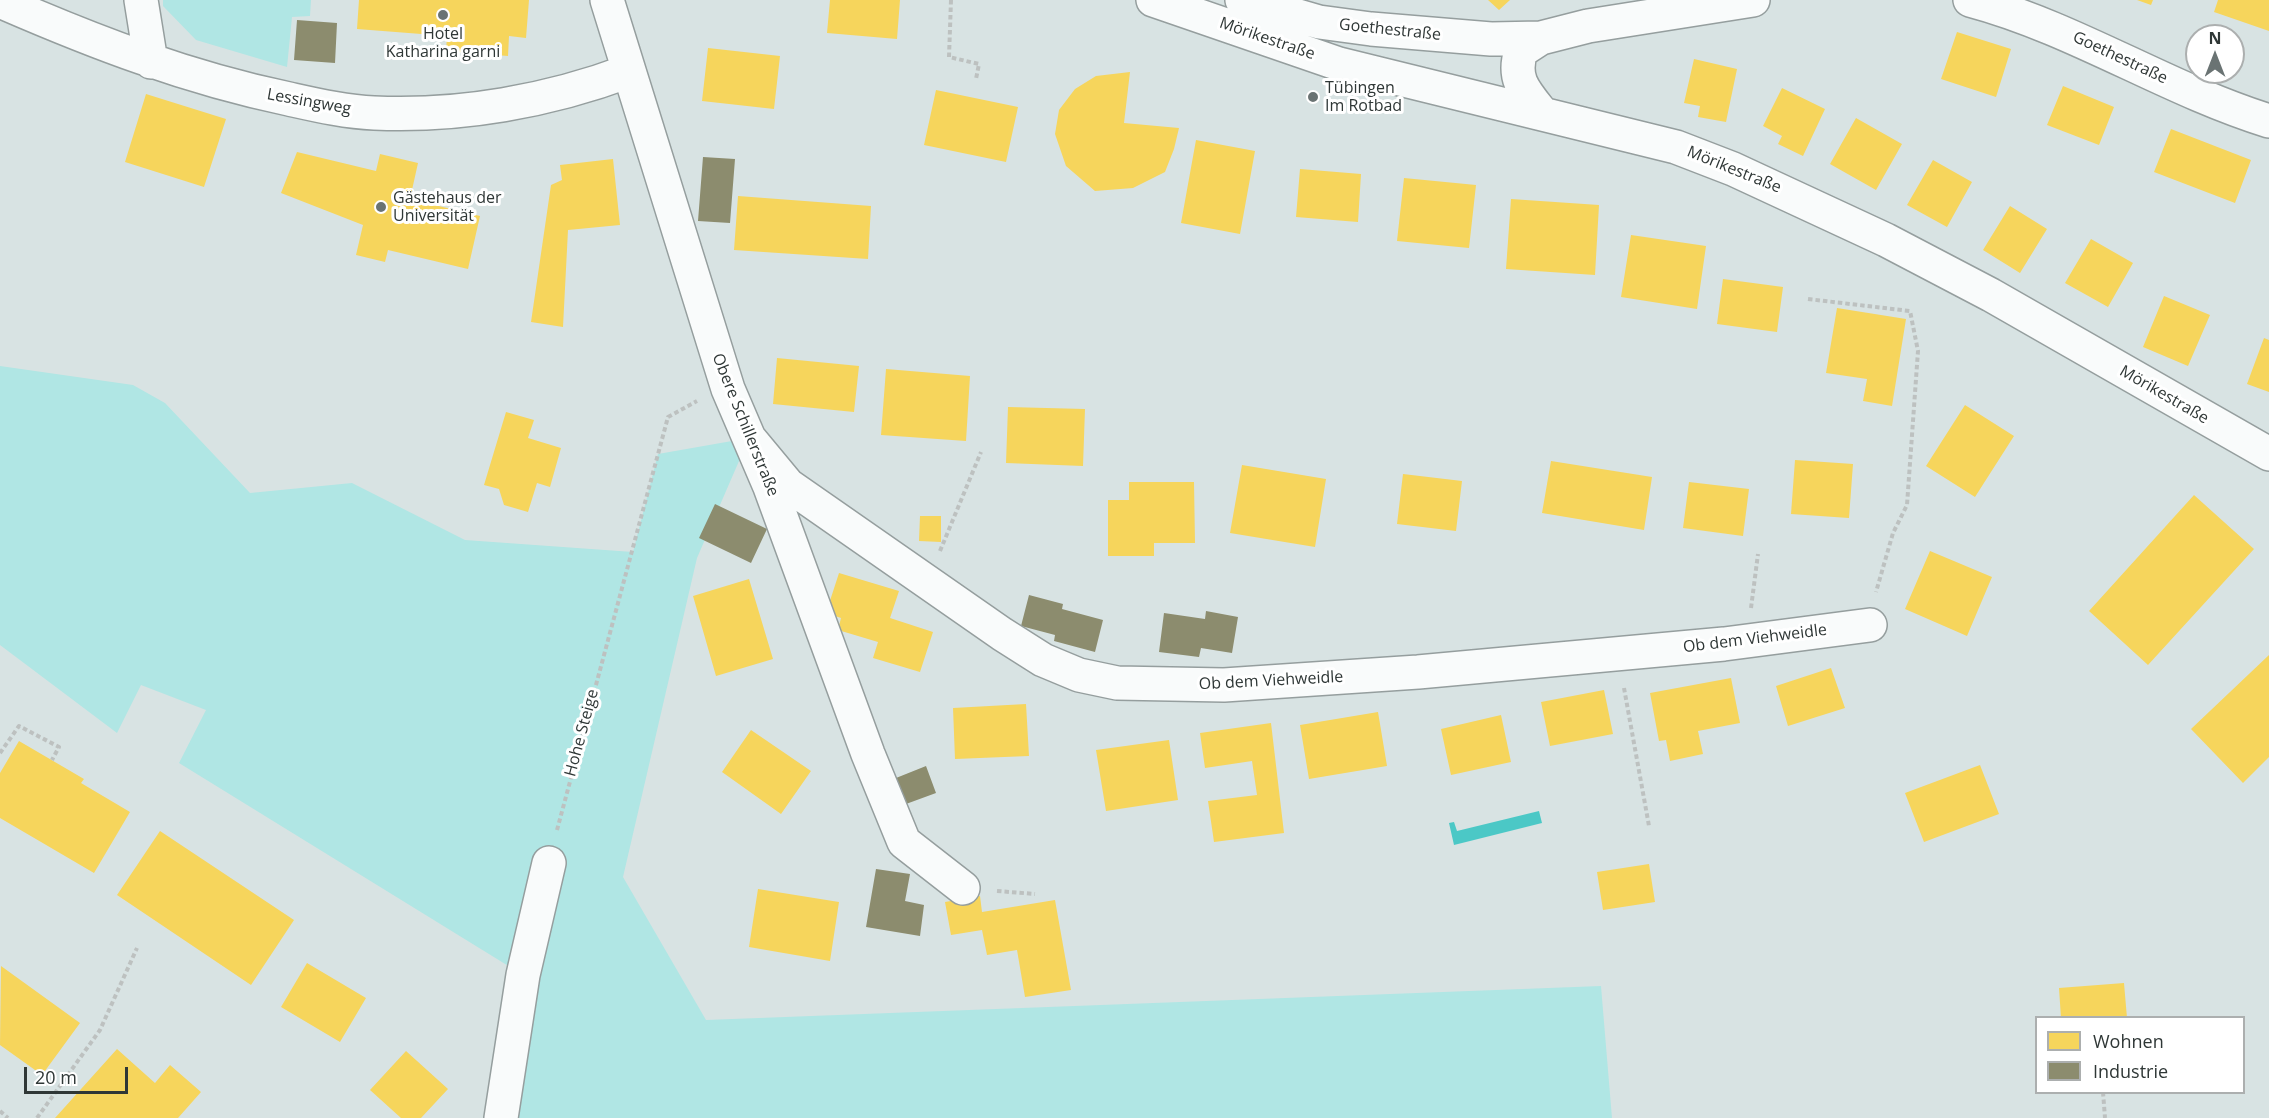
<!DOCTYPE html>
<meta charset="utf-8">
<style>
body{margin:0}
#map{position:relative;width:2269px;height:1118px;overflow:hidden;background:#d8e3e3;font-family:"Open Sans",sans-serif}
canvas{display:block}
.legend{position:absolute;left:2035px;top:1016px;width:210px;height:78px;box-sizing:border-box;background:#fff;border:2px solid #acafaf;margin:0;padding:8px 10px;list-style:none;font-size:18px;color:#2f3736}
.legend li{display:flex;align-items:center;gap:12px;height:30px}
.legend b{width:30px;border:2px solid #acafaf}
.north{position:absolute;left:2185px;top:24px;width:60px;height:60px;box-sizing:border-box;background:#fff;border:2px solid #acafaf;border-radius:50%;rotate:0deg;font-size:16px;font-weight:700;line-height:24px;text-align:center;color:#2f3736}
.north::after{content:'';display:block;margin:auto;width:21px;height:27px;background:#6a7373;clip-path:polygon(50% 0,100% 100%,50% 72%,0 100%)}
.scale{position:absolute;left:24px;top:1067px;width:104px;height:27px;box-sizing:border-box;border:3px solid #2f3736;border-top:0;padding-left:8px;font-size:18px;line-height:21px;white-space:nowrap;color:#2f3736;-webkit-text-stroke:4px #fff;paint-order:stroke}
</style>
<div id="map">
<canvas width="2269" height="1118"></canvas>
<ul class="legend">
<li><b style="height:16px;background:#f6d55c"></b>Wohnen</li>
<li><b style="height:16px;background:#8c8c6e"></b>Industrie</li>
</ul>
<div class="north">N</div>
<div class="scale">20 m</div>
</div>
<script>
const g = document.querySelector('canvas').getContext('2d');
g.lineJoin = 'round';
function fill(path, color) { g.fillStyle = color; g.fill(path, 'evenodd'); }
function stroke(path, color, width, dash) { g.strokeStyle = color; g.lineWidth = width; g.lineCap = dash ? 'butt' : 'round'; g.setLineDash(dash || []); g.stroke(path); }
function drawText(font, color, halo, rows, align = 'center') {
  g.font = font + ' "Open Sans",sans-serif'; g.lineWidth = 6; g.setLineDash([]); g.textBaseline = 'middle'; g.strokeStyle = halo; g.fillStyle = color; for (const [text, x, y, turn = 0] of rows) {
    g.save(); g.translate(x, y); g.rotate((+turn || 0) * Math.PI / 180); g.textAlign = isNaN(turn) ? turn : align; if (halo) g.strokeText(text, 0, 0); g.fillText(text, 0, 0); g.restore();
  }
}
const green = new Path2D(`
 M 163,0 L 311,0 L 310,16 L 292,17 L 287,67 L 196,40 L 163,6 Z
 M 0,366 L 133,385 L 165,403 L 250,493 L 352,483 L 465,540 L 633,552 L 658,454 L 749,438 L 697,558 L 623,877 L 706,1020 L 1601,986 L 1612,1118 L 501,1118 L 523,975 L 179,763 L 206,710 L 141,685 L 117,733 L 0,645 Z`);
const water = new Path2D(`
 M 1539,811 L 1542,823 L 1454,845 L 1449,823 L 1454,822 L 1457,831 Z`);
const homes = new Path2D(`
 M 359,0 L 529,0 L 526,38 L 509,36 L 508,56 L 446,51 L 447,36 L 357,29 Z
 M 830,0 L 900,0 L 897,39 L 827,33 Z
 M 1488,0 L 1510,0 L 1499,10 Z
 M 2137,0 L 2153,0 L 2151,5 Z
 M 2218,0 L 2269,0 L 2269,31 L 2214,12 Z
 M 1957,32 L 2011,49 L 1996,97 L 1941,79 Z
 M 708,48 L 780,56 L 774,109 L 702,101 Z
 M 1694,59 L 1737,69 L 1726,122 L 1698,117 L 1700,106 L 1684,103 Z
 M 1130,72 L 1124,123 L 1179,128 L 1174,149 L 1165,172 L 1133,188 L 1095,191 L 1066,166 L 1055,134 L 1059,110 L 1075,89 L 1096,76 Z
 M 2063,86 L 2114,107 L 2099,145 L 2047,125 Z
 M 1782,88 L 1825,109 L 1803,156 L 1778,144 L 1782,136 L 1763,126 Z
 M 936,90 L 1018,107 L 1006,162 L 924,145 Z
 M 146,94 L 226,119 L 204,187 L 125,162 Z
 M 1856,118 L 1902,144 L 1876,190 L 1830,164 Z
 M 2171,129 L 2251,160 L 2235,203 L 2154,172 Z
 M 1196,140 L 1255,151 L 1240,234 L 1181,223 Z
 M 297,152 L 376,171 L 380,154 L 418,163 L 410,199 L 480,216 L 468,269 L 388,250 L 385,262 L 356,255 L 363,225 L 281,193 Z
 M 613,159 L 620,225 L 568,230 L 563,327 L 531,322 L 551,185 L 562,180 L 560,165 Z
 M 1933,160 L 1972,182 L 1947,227 L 1907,205 Z
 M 1300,169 L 1361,174 L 1358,222 L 1296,217 Z
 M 1404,178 L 1476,185 L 1469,248 L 1397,241 Z
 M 738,196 L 871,206 L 868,259 L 734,250 Z
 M 1511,199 L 1599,205 L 1595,275 L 1506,269 Z
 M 2010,206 L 2047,229 L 2020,273 L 1983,250 Z
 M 1631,235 L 1706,246 L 1697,309 L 1621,297 Z
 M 2091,239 L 2133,263 L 2108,307 L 2065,283 Z
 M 1723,279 L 1783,287 L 1777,332 L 1717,324 Z
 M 2164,296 L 2210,315 L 2188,366 L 2143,347 Z
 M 1837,308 L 1906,319 L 1892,406 L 1863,401 L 1867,379 L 1826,373 Z
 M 2264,338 L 2269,340 L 2269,392 L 2247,384 Z
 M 777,358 L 859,366 L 854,412 L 773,404 Z
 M 886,369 L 970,376 L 966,441 L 881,435 Z
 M 1965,405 L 2014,436 L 1975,497 L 1926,466 Z
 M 1008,407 L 1085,409 L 1083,466 L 1006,463 Z
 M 506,412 L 534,420 L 528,438 L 561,448 L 550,487 L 537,483 L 528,512 L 504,505 L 499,489 L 484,485 Z
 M 1795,460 L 1853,464 L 1849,518 L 1791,514 Z
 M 1551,461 L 1652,477 L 1644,530 L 1542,513 Z
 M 1242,465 L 1326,479 L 1315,547 L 1230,533 Z
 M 1403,474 L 1462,481 L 1456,531 L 1397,524 Z
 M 1129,482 L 1194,482 L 1195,543 L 1154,543 L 1154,556 L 1108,556 L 1108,500 L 1129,500 Z
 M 1689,482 L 1749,489 L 1743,536 L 1683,528 Z
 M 2194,495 L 2254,549 L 2148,665 L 2089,611 Z
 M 920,516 L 941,516 L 941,542 L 919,541 Z
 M 1930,551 L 1992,577 L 1967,636 L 1905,609 Z
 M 839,573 L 899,591 L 890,618 L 933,632 L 920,672 L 873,658 L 878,642 L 838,630 L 841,618 L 826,613 Z
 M 749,579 L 773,659 L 716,676 L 693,596 Z
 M 2269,655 L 2269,757 L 2243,783 L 2191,729 Z
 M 1831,668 L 1845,708 L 1788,726 L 1776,686 Z
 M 1731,678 L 1740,723 L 1698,731 L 1703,754 L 1670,761 L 1666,740 L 1659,741 L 1650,693 Z
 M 1604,690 L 1613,734 L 1550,746 L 1541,702 Z
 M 1026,704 L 1029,756 L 955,759 L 953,708 Z
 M 1378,712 L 1387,766 L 1309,779 L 1300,725 Z
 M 1501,715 L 1511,762 L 1451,775 L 1441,729 Z
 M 1271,723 L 1284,833 L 1214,842 L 1208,801 L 1257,795 L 1252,761 L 1205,768 L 1200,733 Z
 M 751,730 L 811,771 L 781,814 L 722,772 Z
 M 1169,740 L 1178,800 L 1106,811 L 1096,750 Z
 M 19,741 L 84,779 L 81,783 L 130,812 L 94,873 L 0,818 L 0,773 Z
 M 1980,765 L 1999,814 L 1924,842 L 1905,793 Z
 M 160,831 L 294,920 L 251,985 L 117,895 Z
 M 1649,864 L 1655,902 L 1603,910 L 1597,872 Z
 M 758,889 L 839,902 L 830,961 L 749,947 Z
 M 980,896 L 982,912 L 1055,900 L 1071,990 L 1025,997 L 1017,950 L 987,955 L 982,930 L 951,935 L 945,902 Z
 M 307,963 L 366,998 L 340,1042 L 281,1007 Z
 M 1,966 L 80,1023 L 42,1075 L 0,1045 Z
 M 2124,983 L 2127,1018 L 2061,1018 L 2059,988 Z
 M 117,1049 L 155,1083 L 170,1065 L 201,1092 L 178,1118 L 55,1118 Z
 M 406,1051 L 448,1089 L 421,1118 L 401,1118 L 370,1090 Z`);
const industry = new Path2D(`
 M 297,20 L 337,23 L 335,63 L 294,60 Z
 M 703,157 L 735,159 L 730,223 L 698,221 Z
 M 715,504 L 767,529 L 751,563 L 699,538 Z
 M 1029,595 L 1063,604 L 1062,609 L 1103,620 L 1095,652 L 1054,641 L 1055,635 L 1021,626 Z
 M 1206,611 L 1238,617 L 1232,653 L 1201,648 L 1199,657 L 1159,652 L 1164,613 L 1205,619 Z
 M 926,766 L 936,793 L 906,804 L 896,778 Z
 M 876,869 L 910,874 L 905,901 L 924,905 L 920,936 L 866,927 Z`);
const path = new Path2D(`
 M 951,0 L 949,57 L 979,64 L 976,79
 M 1808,299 L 1910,311 L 1918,351 L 1907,505 L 1893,533 L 1876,592
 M 940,551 L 981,452
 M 1751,608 L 1758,554
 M 1624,688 L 1649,826
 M 0,753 L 19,726 L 59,747 L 52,760
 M 557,830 L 668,417 L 697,401
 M 997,891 L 1035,894
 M 2103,1092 L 2105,1118
 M 0,1111 L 8,1118
 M 37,1118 L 100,1030 L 137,948`);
const minor = new Path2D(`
 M 141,0 L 151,62
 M 607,0 L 728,389 L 770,487 L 868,754 L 904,842 L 963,888
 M 1153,0 L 1339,64 L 1676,147 L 1733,169 L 1886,240 L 1991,295 L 2269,454
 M 1242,0 L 1319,22 L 1371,29 L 1491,39 L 1541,38 L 1588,26 L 1753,0
 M 1970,0 C 2075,28 2166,89 2269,121
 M 0,1 C 94,42 188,78 289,99 C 316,105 346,112 374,113 C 460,117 549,101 629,71
 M 1541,38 L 1521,51 C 1512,78 1524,91 1541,112
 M 749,438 L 788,485 L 1002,634 L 1043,660 L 1079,675 L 1117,683 L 1224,685 L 1418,672 L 1724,644 L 1870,625
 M 501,1118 L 523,975 L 549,863`);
const markers = [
 [443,15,6,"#6a7373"],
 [1313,97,6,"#6a7373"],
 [381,207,6,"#6a7373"]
];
const streetNames = [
 ["Goethestraße",1390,30,6],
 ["Mörikestraße",1267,39,19],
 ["Goethestraße",2120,58,25],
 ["Lessingweg",309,102,10],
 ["Mörikestraße",1734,170,22],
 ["Mörikestraße",2164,395,30],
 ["Obere Schillerstraße",745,425,68],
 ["Ob dem Viehweidle",1755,639,-7],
 ["Ob dem Viehweidle",1271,681,-3],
 ["Hohe Steige",582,733,-75]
];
const poiNames = [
 ["Hotel",443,34,"center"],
 ["Katharina garni",443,52,"center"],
 ["Tübingen",1325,88],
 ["Im Rotbad",1325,106],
 ["Gästehaus der",393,198],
 ["Universität",393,216]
];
fill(green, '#b0e6e4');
fill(water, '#4bc8c6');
fill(homes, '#f6d55c');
fill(industry, '#8c8c6e');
stroke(minor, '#959e9e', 36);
stroke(path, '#bdc1c0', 4, [4.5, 3]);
stroke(minor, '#f9fbfb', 33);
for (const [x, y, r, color] of markers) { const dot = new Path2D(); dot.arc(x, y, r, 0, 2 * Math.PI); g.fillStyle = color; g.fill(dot); stroke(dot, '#fff', 2); }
drawText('16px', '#2f3736', '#fff', streetNames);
drawText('16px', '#2f3736', '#fff', poiNames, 'left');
</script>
